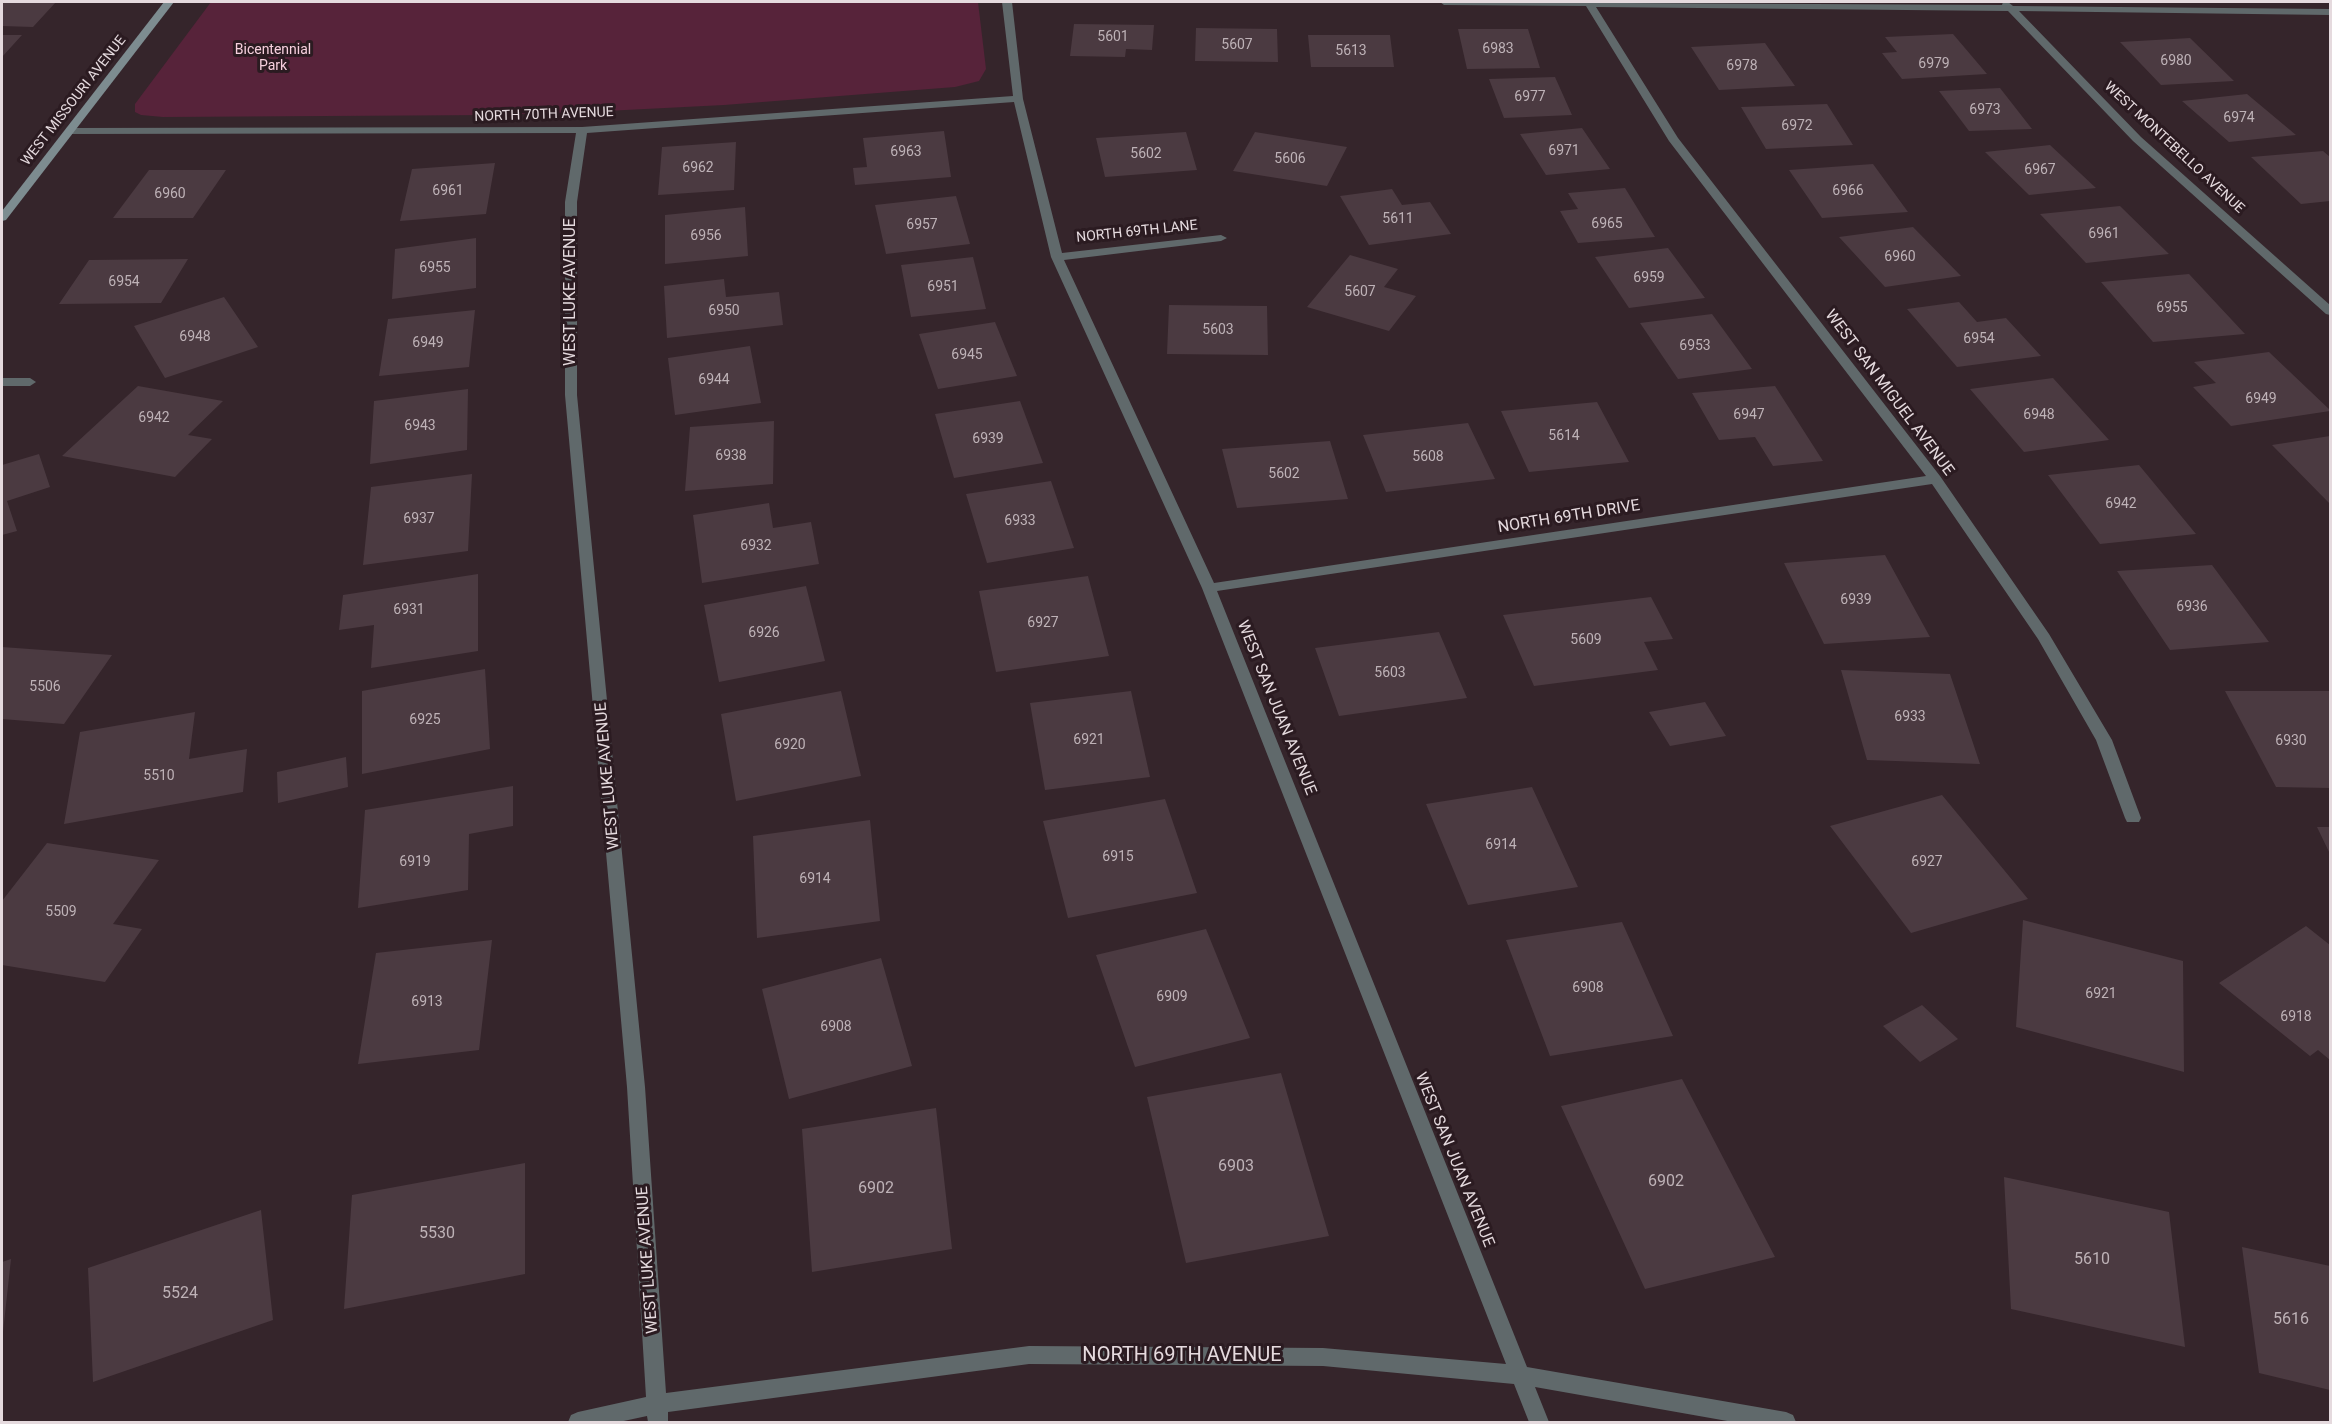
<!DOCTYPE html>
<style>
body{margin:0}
#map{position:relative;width:2332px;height:1424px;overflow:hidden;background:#35252b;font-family:Roboto,sans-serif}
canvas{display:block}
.frame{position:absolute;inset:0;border:3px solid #e5dade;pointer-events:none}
</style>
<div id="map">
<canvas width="2332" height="1424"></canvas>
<div class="frame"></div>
</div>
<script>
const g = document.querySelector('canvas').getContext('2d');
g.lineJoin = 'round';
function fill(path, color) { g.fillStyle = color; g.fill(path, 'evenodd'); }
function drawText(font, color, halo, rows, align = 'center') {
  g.font = font + ' Roboto,sans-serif'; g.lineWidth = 6; g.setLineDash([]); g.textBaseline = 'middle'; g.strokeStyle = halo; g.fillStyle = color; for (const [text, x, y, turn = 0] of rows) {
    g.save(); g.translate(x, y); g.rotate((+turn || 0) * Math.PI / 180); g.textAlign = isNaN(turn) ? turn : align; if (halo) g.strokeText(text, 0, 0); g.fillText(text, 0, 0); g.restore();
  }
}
const green = new Path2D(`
 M 211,2 L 978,2 L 986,69 L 979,81 L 955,87 L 724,105 L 586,112 L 492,115 L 163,117 L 141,115 L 135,112 L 135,104 Z`);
const building = new Path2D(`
 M 2,2 L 56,2 L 33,27 L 2,26 Z
 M 1074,24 L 1154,25 L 1152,50 L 1126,49 L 1125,57 L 1070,56 Z
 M 1196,28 L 1277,29 L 1278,62 L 1195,61 Z
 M 1458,29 L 1528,29 L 1540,68 L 1467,69 Z
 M 1953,34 L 1987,74 L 1902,79 L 1882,53 L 1897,52 L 1885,37 Z
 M 2,35 L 22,35 L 2,57 Z
 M 1308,35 L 1390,35 L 1394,67 L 1311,67 Z
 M 2190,38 L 2234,81 L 2161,85 L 2120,42 Z
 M 1765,43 L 1795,86 L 1719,90 L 1691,47 Z
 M 1555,77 L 1572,115 L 1504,118 L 1489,79 Z
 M 2000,88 L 2032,129 L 1969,131 L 1939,91 Z
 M 2247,94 L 2296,135 L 2229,142 L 2182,101 Z
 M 1827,104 L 1853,145 L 1766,149 L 1741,107 Z
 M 1582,128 L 1610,169 L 1546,175 L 1520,134 Z
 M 944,131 L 951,177 L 855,185 L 853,168 L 867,167 L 863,138 Z
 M 1186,132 L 1197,170 L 1105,177 L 1096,138 Z
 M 1255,132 L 1347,147 L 1327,186 L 1233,171 Z
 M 736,142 L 734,190 L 658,195 L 662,147 Z
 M 2050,145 L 2096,188 L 2029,195 L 1985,152 Z
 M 2323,151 L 2330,157 L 2330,201 L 2301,204 L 2251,157 Z
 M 495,163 L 486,214 L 400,221 L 412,169 Z
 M 1873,164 L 1908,212 L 1822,218 L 1789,170 Z
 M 149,170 L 226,170 L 193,218 L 113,218 Z
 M 1625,188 L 1655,237 L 1578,243 L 1560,211 L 1578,209 L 1568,193 Z
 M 1392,189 L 1402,205 L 1430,202 L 1451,234 L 1369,245 L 1340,196 Z
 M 956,196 L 970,244 L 886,254 L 875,205 Z
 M 2120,206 L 2169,254 L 2086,263 L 2040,214 Z
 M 745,207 L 748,256 L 665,264 L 665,215 Z
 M 1913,227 L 1961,276 L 1885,287 L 1839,237 Z
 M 476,238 L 476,288 L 392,299 L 395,249 Z
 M 1668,248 L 1705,298 L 1629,308 L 1595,257 Z
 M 1350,255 L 1398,269 L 1384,287 L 1416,296 L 1389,331 L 1307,307 Z
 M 973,257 L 986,309 L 911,317 L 901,265 Z
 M 188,259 L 161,303 L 59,304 L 89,260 Z
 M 2189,274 L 2245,334 L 2153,342 L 2101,282 Z
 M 724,279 L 726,297 L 779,292 L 783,325 L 667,338 L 664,286 Z
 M 224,297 L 258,347 L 165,378 L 134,326 Z
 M 1959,302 L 1977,322 L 2006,318 L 2041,356 L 1957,367 L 1907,309 Z
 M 1169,305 L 1267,306 L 1268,355 L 1167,354 Z
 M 475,310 L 469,367 L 379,376 L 388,319 Z
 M 1712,314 L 1752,369 L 1678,379 L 1640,323 Z
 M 995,322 L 1017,376 L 938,389 L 919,334 Z
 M 750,346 L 761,403 L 675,415 L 668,358 Z
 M 2269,352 L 2330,410 L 2330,411 L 2231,426 L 2193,387 L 2216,383 L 2194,362 Z
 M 2053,378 L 2109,440 L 2024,452 L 1970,389 Z
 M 138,386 L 223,401 L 188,435 L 212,439 L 175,477 L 62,456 Z
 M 1775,386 L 1823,461 L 1773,466 L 1755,437 L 1719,440 L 1692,393 Z
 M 468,389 L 467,450 L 370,464 L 374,401 Z
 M 1020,401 L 1043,463 L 954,478 L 935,414 Z
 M 1597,402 L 1629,462 L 1529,472 L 1501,411 Z
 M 774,421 L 773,484 L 685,491 L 690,427 Z
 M 1468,423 L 1495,479 L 1386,492 L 1363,435 Z
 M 2330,436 L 2330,504 L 2272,445 Z
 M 1330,441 L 1348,499 L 1237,508 L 1222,449 Z
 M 39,454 L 50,487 L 7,501 L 17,531 L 2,535 L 2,465 Z
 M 2139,465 L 2196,534 L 2100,544 L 2048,475 Z
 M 472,474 L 468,551 L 363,565 L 371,487 Z
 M 1051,481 L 1074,548 L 987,563 L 966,494 Z
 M 769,503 L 773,528 L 811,522 L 819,564 L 702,583 L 693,515 Z
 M 1885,555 L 1930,637 L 1824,644 L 1784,563 Z
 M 2212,565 L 2269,642 L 2170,650 L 2117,571 Z
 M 478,574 L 478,651 L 371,668 L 374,625 L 339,630 L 343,595 Z
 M 1088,576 L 1109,656 L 996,672 L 979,591 Z
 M 806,586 L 825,661 L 719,682 L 704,605 Z
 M 1651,597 L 1673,639 L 1644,642 L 1658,670 L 1534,686 L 1503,615 Z
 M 1439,632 L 1467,698 L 1339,716 L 1315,648 Z
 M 2,647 L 112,655 L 64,724 L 2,719 Z
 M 485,669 L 490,749 L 362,774 L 362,691 Z
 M 1841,670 L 1950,674 L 1980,764 L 1867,760 Z
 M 841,691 L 861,776 L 736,801 L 721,714 Z
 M 1131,691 L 1150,777 L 1045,790 L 1030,703 Z
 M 2225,691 L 2329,691 L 2330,788 L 2276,787 Z
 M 1705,702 L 1726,736 L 1670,746 L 1649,712 Z
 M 195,712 L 189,759 L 247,749 L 243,792 L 64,824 L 80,732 Z
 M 346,757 L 348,787 L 278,803 L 277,772 Z
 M 513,786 L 513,826 L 469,834 L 468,890 L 358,908 L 365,810 Z
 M 1532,787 L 1578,887 L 1468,905 L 1426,804 Z
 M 1942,795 L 2028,899 L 1911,933 L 1830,826 Z
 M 1165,799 L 1197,893 L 1068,918 L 1043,821 Z
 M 870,820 L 880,921 L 757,938 L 753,836 Z
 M 2317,827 L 2330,827 L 2330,854 Z
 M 47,843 L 159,860 L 113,924 L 142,929 L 105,982 L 2,965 L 2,901 Z
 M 2023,920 L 2183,961 L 2184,1072 L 2016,1027 Z
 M 1622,922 L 1673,1036 L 1550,1056 L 1506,940 Z
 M 2306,926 L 2330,945 L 2330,1060 L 2318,1050 L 2310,1056 L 2219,983 Z
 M 1206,929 L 1250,1038 L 1135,1067 L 1096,955 Z
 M 492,940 L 479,1050 L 358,1064 L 376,953 Z
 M 881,958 L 912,1066 L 789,1099 L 762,989 Z
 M 1922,1005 L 1958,1039 L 1920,1062 L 1883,1026 Z
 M 1281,1073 L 1329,1236 L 1186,1263 L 1147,1097 Z
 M 1682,1079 L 1775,1257 L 1645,1289 L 1561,1106 Z
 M 936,1108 L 952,1249 L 812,1272 L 802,1129 Z
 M 525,1163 L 525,1274 L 344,1309 L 352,1195 Z
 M 2004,1177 L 2169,1212 L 2185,1347 L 2011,1309 Z
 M 261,1210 L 273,1320 L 93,1382 L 88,1268 Z
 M 2242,1247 L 2330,1266 L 2330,1390 L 2259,1373 Z
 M 11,1259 L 3,1332 L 2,1331 L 2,1262 Z`);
const street = new Path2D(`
 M 1002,2 L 1012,2 L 1023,99 L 1062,253 L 1221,235 L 1227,238 L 1221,241 L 1064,260 L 1214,583 L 1926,476 L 1669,141 L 1586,6 L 1444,5 L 1440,2 L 2002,5 L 2003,2 L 2008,2 L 2013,6 L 2330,9 L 2330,15 L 2019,11 L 2141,137 L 2330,305 L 2330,315 L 2326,314 L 2133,141 L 2008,11 L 1596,7 L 1678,138 L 1940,476 L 2049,634 L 2112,740 L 2141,818 L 2139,822 L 2127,822 L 2125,818 L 2096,740 L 2038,639 L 1932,484 L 1217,591 L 1527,1367 L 1786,1412 L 1793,1415 L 1796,1422 L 1733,1422 L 1535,1387 L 1549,1422 L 1529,1422 L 1514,1384 L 1323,1366 L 1029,1364 L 668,1412 L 668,1422 L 648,1422 L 647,1416 L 619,1422 L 568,1422 L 571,1415 L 578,1412 L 646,1397 L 627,1087 L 565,395 L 565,202 L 576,133 L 70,134 L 65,131 L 70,128 L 582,127 L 1013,96 ZM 1014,102 L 1051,257 L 1202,588 L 1506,1364 L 1323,1348 L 1029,1346 L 666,1393 L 645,1087 L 577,395 L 577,202 L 587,133 Z
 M 2,378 L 30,378 L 36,382 L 30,386 L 2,386 Z`);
const secondary = new Path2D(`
 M 164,2 L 174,2 L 6,220 L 2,221 L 2,211 Z`);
const numberNames = [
 ["5601",1113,37],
 ["5607",1237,45],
 ["6983",1498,49],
 ["5613",1351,51],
 ["6980",2176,61],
 ["6979",1934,64],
 ["6978",1742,66],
 ["6977",1530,97],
 ["6973",1985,110],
 ["6974",2239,118],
 ["6972",1797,126],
 ["6971",1564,151],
 ["6963",906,152],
 ["5602",1146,154],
 ["5606",1290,159],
 ["6962",698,168],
 ["6967",2040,170],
 ["6961",448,191],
 ["6966",1848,191],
 ["6960",170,194],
 ["5611",1398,219],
 ["6965",1607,224],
 ["6957",922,225],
 ["6961",2104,234],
 ["6956",706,236],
 ["6960",1900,257],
 ["6955",435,268],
 ["6959",1649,278],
 ["6954",124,282],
 ["6951",943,287],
 ["5607",1360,292],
 ["6955",2172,308],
 ["6950",724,311],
 ["5603",1218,330],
 ["6948",195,337],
 ["6954",1979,339],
 ["6949",428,343],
 ["6953",1695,346],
 ["6945",967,355],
 ["6944",714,380],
 ["6949",2261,399],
 ["6947",1749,415],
 ["6948",2039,415],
 ["6942",154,418],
 ["6943",420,426],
 ["5614",1564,436],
 ["6939",988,439],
 ["6938",731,456],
 ["5608",1428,457],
 ["5602",1284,474],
 ["6942",2121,504],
 ["6937",419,519],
 ["6933",1020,521],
 ["6932",756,546],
 ["6939",1856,600],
 ["6936",2192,607],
 ["6931",409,610],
 ["6927",1043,623],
 ["6926",764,633],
 ["5609",1586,640],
 ["5603",1390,673],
 ["5506",45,687],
 ["6933",1910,717],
 ["6925",425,720],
 ["6921",1089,740],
 ["6930",2291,741],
 ["6920",790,745],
 ["5510",159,776],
 ["6914",1501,845],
 ["6915",1118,857],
 ["6919",415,862],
 ["6927",1927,862],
 ["6914",815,879],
 ["5509",61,912],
 ["6908",1588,988],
 ["6921",2101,994],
 ["6909",1172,997],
 ["6913",427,1002],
 ["6918",2296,1017],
 ["6908",836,1027]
];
const farParknames = [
 ["Bicentennial",273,50],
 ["Park",273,66]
];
const farStreetnames = [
 ["WEST MISSOURI AVENUE",74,101,-52],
 ["NORTH 70TH AVENUE",544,115,-2],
 ["WEST MONTEBELLO AVENUE",2174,148,43],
 ["NORTH 69TH LANE",1137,232,-6]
];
const streetNames = [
 ["WEST LUKE AVENUE",571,292,-90],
 ["WEST SAN MIGUEL AVENUE",1889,393,53],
 ["NORTH 69TH DRIVE",1569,517,-9],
 ["WEST SAN JUAN AVENUE",1276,708,68],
 ["WEST LUKE AVENUE",608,776,-95],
 ["WEST SAN JUAN AVENUE",1454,1160,68],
 ["WEST LUKE AVENUE",648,1260,-94]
];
const nearNumbernames = [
 ["6903",1236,1167],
 ["6902",1666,1182],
 ["6902",876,1189],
 ["5530",437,1234],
 ["5610",2092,1260],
 ["5524",180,1294],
 ["5616",2291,1320]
];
const nearStreetnames = [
 ["NORTH 69TH AVENUE",1182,1356]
];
fill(green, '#57233a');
fill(building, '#4b3a41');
fill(street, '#60696b');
fill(secondary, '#7d8c90');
drawText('14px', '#beb2b7', null, numberNames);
drawText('14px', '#f6cfdd', '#2b1b21', farParknames);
drawText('14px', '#e5dade', '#2b1b21', farStreetnames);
drawText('16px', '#e5dade', '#2b1b21', streetNames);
drawText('16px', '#beb2b7', null, nearNumbernames);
drawText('20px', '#e5dade', '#2b1b21', nearStreetnames);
</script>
